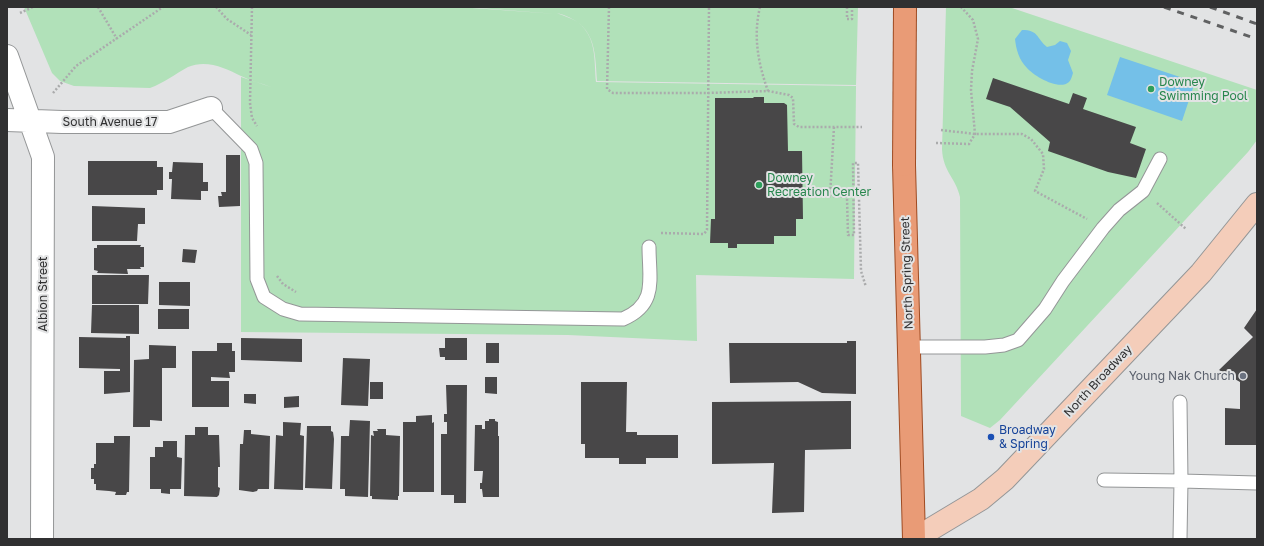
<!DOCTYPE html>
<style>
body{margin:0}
#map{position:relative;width:1264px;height:546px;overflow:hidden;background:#e2e3e4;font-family:"Golos Text",sans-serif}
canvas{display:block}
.frame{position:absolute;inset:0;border:8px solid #303031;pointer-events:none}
</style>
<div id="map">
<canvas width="1264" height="546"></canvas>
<div class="frame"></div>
</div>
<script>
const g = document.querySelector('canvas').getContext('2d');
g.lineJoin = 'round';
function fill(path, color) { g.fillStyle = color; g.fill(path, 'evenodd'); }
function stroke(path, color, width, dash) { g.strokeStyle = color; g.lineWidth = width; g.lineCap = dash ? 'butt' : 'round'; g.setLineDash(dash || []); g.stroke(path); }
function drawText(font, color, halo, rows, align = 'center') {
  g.font = font + ' "Golos Text",sans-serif'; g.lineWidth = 4; g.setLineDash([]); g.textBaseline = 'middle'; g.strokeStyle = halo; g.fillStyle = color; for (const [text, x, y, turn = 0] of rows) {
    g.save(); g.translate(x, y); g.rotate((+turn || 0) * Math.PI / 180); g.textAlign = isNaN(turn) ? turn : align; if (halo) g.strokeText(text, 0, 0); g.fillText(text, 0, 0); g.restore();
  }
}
const green = new Path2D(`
 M 24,7 L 279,7 L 278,90 L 279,7 L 458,7 L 557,14 L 466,7 L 858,7 L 856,85 L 597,81 C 595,48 595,23 557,13 C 564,16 574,19 580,24 C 597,40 594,61 596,82 L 856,86 L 854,279 L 696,275 L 697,341 L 568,335 L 241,332 L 241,77 L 271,87 C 261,83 251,81 241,76 C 226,68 206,59 188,67 C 175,74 164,83 150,88 L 74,86 L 60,81 L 52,73 Z
 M 946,7 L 1009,7 L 1257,90 L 1257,140 L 1248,152 L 1000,420 L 990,428 L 961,416 L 960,197 C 956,178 943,172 942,149 Z`);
const water = new Path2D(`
 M 1022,30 C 1039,30 1036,38 1047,47 L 1055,45 L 1060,41 L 1067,43 L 1071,51 L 1068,60 L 1073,73 C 1072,76 1071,80 1069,82 C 1059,91 1034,76 1027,68 C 1019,60 1016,49 1015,39 Z
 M 1120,57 L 1195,82 L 1182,121 L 1107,95 Z`);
const building = new Path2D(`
 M 993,78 L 1069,104 L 1073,93 L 1087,98 L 1083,109 L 1136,127 L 1130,143 L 1146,149 L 1136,178 L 1108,172 L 1048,151 L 1050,142 L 1010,107 L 986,99 Z
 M 753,97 L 764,97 L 764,103 L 784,103 L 787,105 L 788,151 L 802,151 L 803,219 L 796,219 L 796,236 L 774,236 L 774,244 L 737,244 L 737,248 L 728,248 L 728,243 L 710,243 L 711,219 L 715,219 L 715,98 L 754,98 Z
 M 226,155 L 240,155 L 240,206 L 219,207 L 218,196 L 222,196 L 221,192 L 226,192 Z
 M 88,161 L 157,161 L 157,167 L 163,167 L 163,190 L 157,190 L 157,195 L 88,195 Z
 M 173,162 L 203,163 L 203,182 L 208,182 L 208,191 L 201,191 L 201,200 L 171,199 L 172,179 L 169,179 L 169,172 L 172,172 Z
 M 92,206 L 145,208 L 145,224 L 138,224 L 137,241 L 92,241 Z
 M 97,245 L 141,245 L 140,247 L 144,247 L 144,267 L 140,267 L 141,269 L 127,269 L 128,274 L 97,273 L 98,271 L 94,270 L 94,248 L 97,248 Z
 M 183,249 L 197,250 L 195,263 L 182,262 Z
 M 92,275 L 149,275 L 148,304 L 92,304 Z
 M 159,282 L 190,282 L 190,306 L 159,305 Z
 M 92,305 L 139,305 L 139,334 L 91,333 Z
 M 158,309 L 189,309 L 189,329 L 158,329 Z
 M 1257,309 L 1257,445 L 1225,445 L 1225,408 L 1240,409 L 1240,382 L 1219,370 L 1253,337 L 1244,328 Z
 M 126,336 L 130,336 L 130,392 L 104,394 L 104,371 L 120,371 L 120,369 L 79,368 L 79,337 L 126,338 Z
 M 241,338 L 302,339 L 302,362 L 241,360 Z
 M 445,338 L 467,338 L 467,360 L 445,360 L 445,357 L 440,357 L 439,348 L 445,348 Z
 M 847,341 L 856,341 L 856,394 L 822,393 L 798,382 L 730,383 L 729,343 L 847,343 Z
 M 217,343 L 232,343 L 232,351 L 235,351 L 235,372 L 229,372 L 230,378 L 211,377 L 211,381 L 229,381 L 229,407 L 192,407 L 192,351 L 217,351 Z
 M 486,343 L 499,343 L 499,363 L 486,363 Z
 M 149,345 L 176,346 L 176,368 L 162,368 L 162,421 L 150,420 L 150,427 L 133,427 L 134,360 L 149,359 Z
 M 343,358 L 370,359 L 368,406 L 341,405 Z
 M 485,377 L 497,377 L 497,394 L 485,393 Z
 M 370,382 L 383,382 L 383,399 L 370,399 Z
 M 581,382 L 627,382 L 626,432 L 637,432 L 637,435 L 678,435 L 678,458 L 646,458 L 646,464 L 619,464 L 619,458 L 585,458 L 585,444 L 581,444 Z
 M 446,385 L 467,385 L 466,503 L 454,503 L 454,495 L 441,495 L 441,434 L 447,434 L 447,422 L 444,422 L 444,414 L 447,414 Z
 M 244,394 L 256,394 L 256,404 L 244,403 Z
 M 299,396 L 299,407 L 284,408 L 284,397 Z
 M 851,401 L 851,449 L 805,450 L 804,512 L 772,513 L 774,463 L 712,464 L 712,402 Z
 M 432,415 L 432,423 L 434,422 L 434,492 L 403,492 L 403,422 L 416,422 L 416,416 Z
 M 489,419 L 495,419 L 495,421 L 498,422 L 498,436 L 499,436 L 499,497 L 483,497 L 482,489 L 480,489 L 480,483 L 482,483 L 483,471 L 474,471 L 475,425 L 482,425 L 482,429 L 485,429 L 485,421 L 489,421 Z
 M 350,420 L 370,421 L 368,497 L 345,496 L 345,489 L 340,489 L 341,436 L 349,436 Z
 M 283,422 L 301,423 L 300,435 L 304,436 L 303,490 L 274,489 L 276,435 L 283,436 Z
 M 307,426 L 331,426 L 331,431 L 333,432 L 334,439 L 332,489 L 305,488 Z
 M 195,427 L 208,427 L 208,435 L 219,435 L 220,467 L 218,467 L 218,487 L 220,488 L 219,495 L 217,497 L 184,496 L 185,435 L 195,435 Z
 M 377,429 L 386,429 L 386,435 L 400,436 L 399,496 L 398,496 L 398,500 L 372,499 L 372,496 L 370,496 L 371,435 L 374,436 L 373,431 L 378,431 Z
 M 244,430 L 251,430 L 251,434 L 270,436 L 269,489 L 258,489 L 257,491 L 253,492 L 239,490 L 240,444 L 243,444 Z
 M 114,436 L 130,436 L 129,492 L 127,492 L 126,495 L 115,495 L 116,492 L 109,491 L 96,490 L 96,484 L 94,484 L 94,479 L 91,479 L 91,468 L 94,468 L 94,464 L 96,464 L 96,443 L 114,443 Z
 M 163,441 L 177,441 L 177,457 L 182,458 L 181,489 L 170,489 L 170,494 L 161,493 L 161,489 L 150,489 L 150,457 L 155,457 L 155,447 L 163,447 Z`);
const path = new Path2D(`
 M 98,7 L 117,39
 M 216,7 L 227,19 L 251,35
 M 252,7 L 250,103 L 252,118 L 257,126
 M 609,7 L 607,89 L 613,93 L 707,93 L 768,91 L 789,95 L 793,98 L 794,124 L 799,127 L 862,127
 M 760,7 C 753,36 758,63 768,91
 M 847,7 L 847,19 L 852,19 L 852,7
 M 20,13 L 33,7
 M 53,93 L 76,66 L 163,7
 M 834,127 L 830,196 L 847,197 L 848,235 L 854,235 L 853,163 L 858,163 L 861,271 L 866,287
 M 941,130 L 975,134 L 1022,134 L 1031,139 L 1043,154 L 1044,169 L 1035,191 L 1087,219
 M 936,143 L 969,144 L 975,134 L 971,90 L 972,71 L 978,39 L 973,20 L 961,7
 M 1157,203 L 1186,229
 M 661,233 L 704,234 L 707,230 L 709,7
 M 277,276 L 283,284 L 296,292`);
const service = new Path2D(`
 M 211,108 L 251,149 L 256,163 L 257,279 L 264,297 L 283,309 L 300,314 L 623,319 C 658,304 649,279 649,247
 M 909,347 L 985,347 L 1004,345 L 1018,340 L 1045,309 L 1063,281 L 1103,228 L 1119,210 L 1143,191 L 1160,159
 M 1104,480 L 1181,481 L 1180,402
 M 1180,539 L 1181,481 L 1257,483`);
const minor = new Path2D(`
 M 7,56 L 43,157 L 42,539
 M 7,120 L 62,122 L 169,122 L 211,108`);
const secondary = new Path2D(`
 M 921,539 L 931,529 L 981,499 L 1005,479 L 1201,273 L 1257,204`);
const primary = new Path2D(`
 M 904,165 L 914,539`);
const rail = new Path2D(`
 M 1164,7 L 1257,39
 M 1210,7 L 1257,24`);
const primaryBridge = new Path2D(`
 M 904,165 L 905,7`);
const markers = [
 [1151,89,4,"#2e9e5b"],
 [759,185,4,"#2e9e5b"],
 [1243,376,4,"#6b7280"],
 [991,437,4,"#1a4fb4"]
];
const leisureNames = [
 ["Downey",1159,82],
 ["Swimming Pool",1159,96],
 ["Downey",767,178],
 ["Recreation Center",767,192]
];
const streetNames = [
 ["South Avenue 17",110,122],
 ["North Spring Street",907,273,-92],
 ["Albion Street",43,294,-90],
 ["North Broadway",1098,381,-47]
];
const worshipNames = [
 ["Young Nak Church",1235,376]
];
const transitNames = [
 ["Broadway",999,430],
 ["& Spring",999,444]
];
fill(green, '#b1e1b9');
fill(water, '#74c0e8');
fill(building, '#484748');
stroke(service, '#949697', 15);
stroke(minor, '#949697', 24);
stroke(secondary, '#949697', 24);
stroke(primary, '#9f4b22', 24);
stroke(path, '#aaabac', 2.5, [2, 2]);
stroke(service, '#fff', 13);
stroke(minor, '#fff', 22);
stroke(secondary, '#f4cdba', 22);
stroke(primary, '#e99b76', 22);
stroke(rail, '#606162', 3, [7, 7]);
stroke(primaryBridge, '#9f4b22', 24, []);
stroke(primaryBridge, '#e99b76', 22);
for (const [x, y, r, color] of markers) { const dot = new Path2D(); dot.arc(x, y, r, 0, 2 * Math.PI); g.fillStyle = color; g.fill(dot); stroke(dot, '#e2e3e4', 1.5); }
drawText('12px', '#27864d', '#e2e3e4', leisureNames, 'left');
drawText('12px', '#303031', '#e2e3e4', streetNames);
drawText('12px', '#5b616d', '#e2e3e4', worshipNames, 'right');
drawText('12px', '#164399', '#e2e3e4', transitNames, 'left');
</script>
